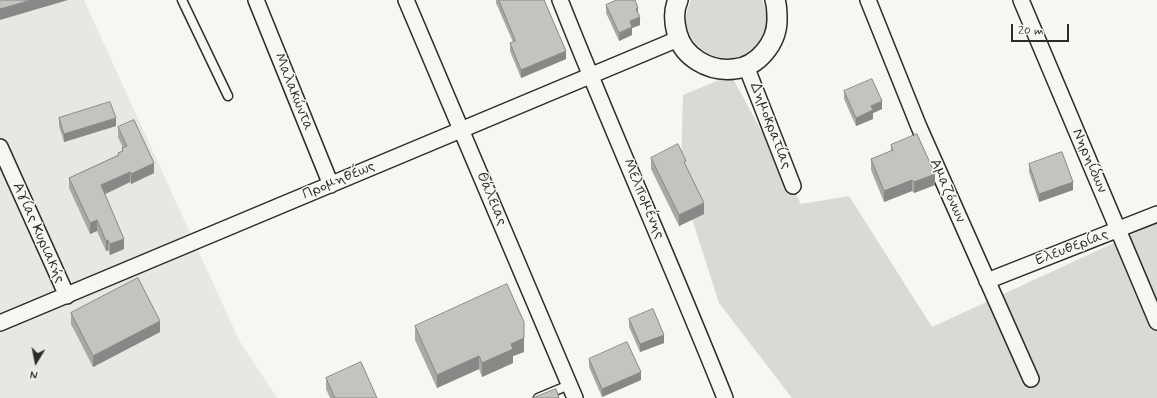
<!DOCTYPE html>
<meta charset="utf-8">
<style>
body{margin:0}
#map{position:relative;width:1157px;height:398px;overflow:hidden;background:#f6f6f2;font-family:Mynerve,sans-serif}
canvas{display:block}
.north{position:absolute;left:16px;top:342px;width:40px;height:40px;-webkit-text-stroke:3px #f6f6f2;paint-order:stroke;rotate:190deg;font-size:11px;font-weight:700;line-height:16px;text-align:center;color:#2b2b2b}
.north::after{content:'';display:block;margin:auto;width:14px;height:18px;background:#2b2b2b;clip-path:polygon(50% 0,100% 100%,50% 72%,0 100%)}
.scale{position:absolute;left:1011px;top:24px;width:58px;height:18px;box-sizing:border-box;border:2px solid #2b2b2b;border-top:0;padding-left:5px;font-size:12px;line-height:14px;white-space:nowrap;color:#2b2b2b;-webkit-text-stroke:3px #f6f6f2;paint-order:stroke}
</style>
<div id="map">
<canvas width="1157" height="398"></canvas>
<div class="north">N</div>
<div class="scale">20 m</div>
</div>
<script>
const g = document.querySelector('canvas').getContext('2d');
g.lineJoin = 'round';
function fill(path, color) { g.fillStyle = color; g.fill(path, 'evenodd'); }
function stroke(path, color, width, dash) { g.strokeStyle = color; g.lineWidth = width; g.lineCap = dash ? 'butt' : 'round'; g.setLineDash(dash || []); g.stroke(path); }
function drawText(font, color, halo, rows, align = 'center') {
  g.font = font + ' Mynerve,sans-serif'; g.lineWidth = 3; g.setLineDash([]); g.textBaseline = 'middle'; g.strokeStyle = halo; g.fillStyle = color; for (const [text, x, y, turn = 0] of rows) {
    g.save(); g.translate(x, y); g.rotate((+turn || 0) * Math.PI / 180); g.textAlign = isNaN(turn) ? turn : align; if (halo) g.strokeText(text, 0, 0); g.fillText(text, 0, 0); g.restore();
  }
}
const built = new Path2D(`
 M 0,0 L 84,0 L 239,340 L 277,398 L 0,398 Z`);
const green = new Path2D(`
 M 691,0 L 762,0 C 779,33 747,70 712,55 C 703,51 697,47 692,38 C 688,32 685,25 686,18 C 686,12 689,6 691,0 Z
 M 731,75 L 801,204 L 849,196 L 932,327 L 1157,223 L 1157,398 L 792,398 L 719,303 L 685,197 L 681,169 L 683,95 Z`);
const service = new Path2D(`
 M 182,0 L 228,96
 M 538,398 L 569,385`);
const minor = new Path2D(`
 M 256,0 L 331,185
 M 406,0 L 575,398
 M 560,0 C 613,134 672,265 725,398
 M 868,0 L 919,127 L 1031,379
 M 1021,0 L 1157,322
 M 746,66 L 793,186
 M 0,147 L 67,296
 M 987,281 L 1157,214
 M 0,323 L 678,39`);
const tertiary = new Path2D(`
 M 678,0 C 673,11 674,22 677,33 C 683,57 709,72 734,69 C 758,67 778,42 777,18 C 777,12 777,6 775,0`);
const wall = new Path2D(`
 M 496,0 L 544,0 L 566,59 L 521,78 L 510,51 L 510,43 L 513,42 L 496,3 Z
 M 606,5 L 638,14 L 640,25 L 632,28 L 632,35 L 619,41 L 606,13 Z
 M 844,91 L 882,109 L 873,113 L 873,119 L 856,126 L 844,99 Z
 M 59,118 L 116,126 L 64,142 L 59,126 Z
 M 118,127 L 154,173 L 131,184 L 130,182 L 105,194 L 124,249 L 110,255 L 108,250 L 106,251 L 97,231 L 90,234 L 69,188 L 69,178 L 118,155 L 118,153 L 122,151 L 123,148 L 118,137 Z
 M 891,145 L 935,185 L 914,193 L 912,191 L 884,202 L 871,170 L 871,159 L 891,151 Z
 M 651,158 L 686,167 L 704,214 L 679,226 L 651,169 Z
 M 1029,164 L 1073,190 L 1039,202 L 1029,172 Z
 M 71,313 L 160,332 L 93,367 L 71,324 Z
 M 629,319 L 664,343 L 640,352 L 629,327 Z
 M 415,326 L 524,335 L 524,352 L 513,356 L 513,363 L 482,377 L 479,369 L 437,388 L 415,340 Z
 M 589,359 L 641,380 L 602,397 L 589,367 Z
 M 326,378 L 377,398 L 330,398 L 326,389 Z`);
const shadedWall = new Path2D(`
 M 31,0 L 68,0 L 0,20 L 0,9 Z
 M 638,8 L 638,16 L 636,9 Z
 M 640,17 L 640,25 L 632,28 L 632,35 L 619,41 L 619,33 L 630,21 Z
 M 566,51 L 566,59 L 521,78 L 521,70 Z
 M 882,101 L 882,109 L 873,113 L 873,119 L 856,126 L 856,118 L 871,106 Z
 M 116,118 L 116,126 L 64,142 L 64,134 Z
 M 154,163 L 154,173 L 131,184 L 131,174 Z
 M 130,172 L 130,182 L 101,196 L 101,185 Z
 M 935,174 L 935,185 L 914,193 L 914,182 Z
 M 912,180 L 912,191 L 884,202 L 884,191 Z
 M 1073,182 L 1073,190 L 1039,202 L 1039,194 Z
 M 704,203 L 704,214 L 679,226 L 679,215 Z
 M 97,220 L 97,231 L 90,234 L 90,223 Z
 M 124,239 L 124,249 L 110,255 L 110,244 Z
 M 108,240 L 108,250 L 106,251 L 106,241 Z
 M 160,321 L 160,332 L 93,367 L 93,356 Z
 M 524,322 L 524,352 L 513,356 L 513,363 L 482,377 L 482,363 Z
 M 664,335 L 664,343 L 640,352 L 640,344 Z
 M 479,356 L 479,369 L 437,388 L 437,375 Z
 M 641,372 L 641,380 L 602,397 L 602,389 Z`);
const building = new Path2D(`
 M 0,0 L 31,0 L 0,9 Z
 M 499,0 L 544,0 L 566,51 L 521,70 L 510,43 L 515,41 Z
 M 617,0 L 635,0 L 638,8 L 636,9 L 640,17 L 630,21 L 632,27 L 619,33 L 606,5 Z
 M 872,79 L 882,101 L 871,106 L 873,110 L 856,118 L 844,91 Z
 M 110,102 L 116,118 L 64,134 L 59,118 Z
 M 134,120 L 154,163 L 131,174 L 130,172 L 101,185 L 124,239 L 110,244 L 108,240 L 106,241 L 97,220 L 90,223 L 69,178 L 119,155 L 118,153 L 123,151 L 122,148 L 127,146 L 118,127 Z
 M 917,134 L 935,174 L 914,182 L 912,180 L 884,191 L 871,159 L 893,150 L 891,145 Z
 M 678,144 L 686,161 L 684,162 L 704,203 L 679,215 L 651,158 Z
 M 1062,152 L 1073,182 L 1039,194 L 1029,164 Z
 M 138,278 L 160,321 L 93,356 L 71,313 Z
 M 507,284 L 524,322 L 524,338 L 511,344 L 513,349 L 482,363 L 479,356 L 437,375 L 415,326 Z
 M 653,309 L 664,335 L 640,344 L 629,319 Z
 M 627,342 L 641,372 L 602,389 L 589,359 Z
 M 361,362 L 377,398 L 335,398 L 326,378 Z
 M 556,389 L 559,398 L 533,398 Z`);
const streetNames = [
 ["Μαλακώντα",293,92,68],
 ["Δημοκρατίας",770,126,69],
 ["Νηρηίδων",1089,161,67],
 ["Προμηθέως",339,181,-23],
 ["Αμαζόνων",947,191,66],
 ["Θάλειας",491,199,67],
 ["Μελπομένης",643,199,67],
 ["Αγίας Κυριακής",38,233,66],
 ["Ελευθερίας",1072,248,-21]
];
fill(built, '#e7e7e3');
fill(green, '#d9d9d5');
stroke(service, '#2b2b2b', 11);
stroke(minor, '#2b2b2b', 18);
stroke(tertiary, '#2b2b2b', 22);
stroke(service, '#f6f6f2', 8);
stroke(minor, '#f6f6f2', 15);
stroke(tertiary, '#f6f6f2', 19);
fill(wall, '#a8a8a5');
fill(shadedWall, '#888886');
fill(building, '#c3c3c0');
stroke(building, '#888886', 1);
drawText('15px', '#2b2b2b', '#f6f6f2', streetNames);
</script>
